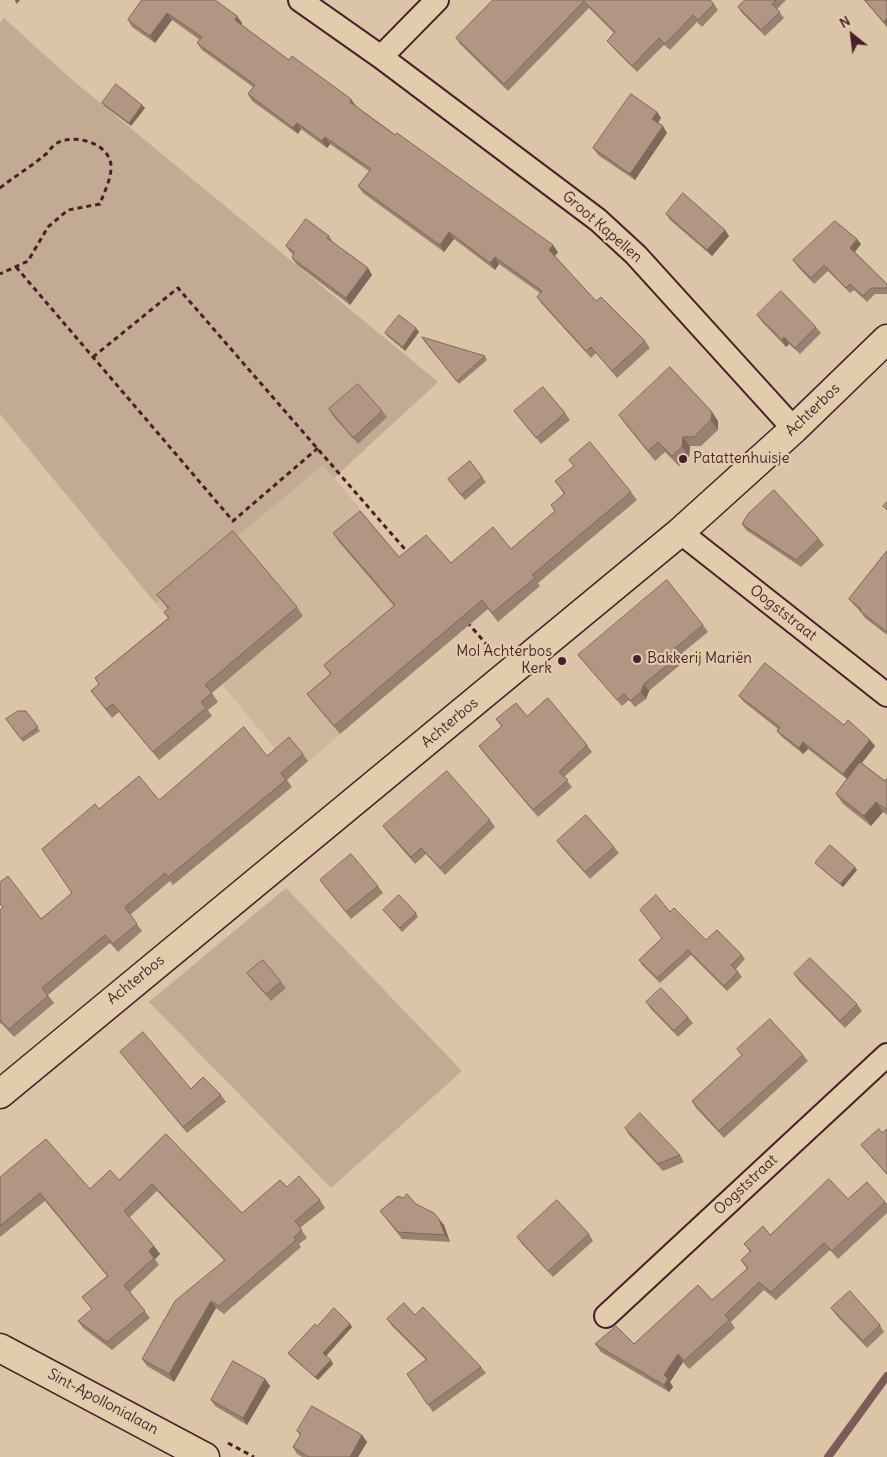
<!DOCTYPE html>
<meta charset="utf-8">
<style>
body{margin:0}
#map{position:relative;width:887px;height:1457px;overflow:hidden;background:#dbc5a6;font-family:Delius,sans-serif}
canvas{display:block}
.north{position:absolute;left:827px;top:10px;width:50px;height:50px;-webkit-text-stroke:4px #e1ccab;paint-order:stroke;rotate:331deg;font-size:14px;font-weight:700;line-height:20px;text-align:center;color:#4a1f2b}
.north::after{content:'';display:block;margin:auto;width:18px;height:22px;background:#4a1f2b;clip-path:polygon(50% 0,100% 100%,50% 72%,0 100%)}
</style>
<div id="map">
<canvas width="887" height="1457"></canvas>
<div class="north">N</div>
</div>
<script>
const g = document.querySelector('canvas').getContext('2d');
g.lineJoin = 'round';
function fill(path, color) { g.fillStyle = color; g.fill(path, 'evenodd'); }
function stroke(path, color, width, dash) { g.strokeStyle = color; g.lineWidth = width; g.lineCap = dash ? 'butt' : 'round'; g.setLineDash(dash || []); g.stroke(path); }
function drawText(font, color, halo, rows, align = 'center') {
  g.font = font + ' Delius,sans-serif'; g.lineWidth = 4.5; g.setLineDash([]); g.textBaseline = 'middle'; g.strokeStyle = halo; g.fillStyle = color; for (const [text, x, y, turn = 0] of rows) {
    g.save(); g.translate(x, y); g.rotate((+turn || 0) * Math.PI / 180); g.textAlign = isNaN(turn) ? turn : align; if (halo) g.strokeText(text, 0, 0); g.fillText(text, 0, 0); g.restore();
  }
}
const built = new Path2D(`
 M 323,464 L 461,631 L 295,773 L 156,604 Z`);
const green = new Path2D(`
 M 4,18 L 70,78 L 438,382 L 334,478 L 323,465 L 156,604 L 0,414 L 0,23 Z
 M 286,888 L 462,1071 L 331,1188 L 149,1002 Z`);
const stream = new Path2D(`
 M 828,1457 L 887,1376`);
const path = new Path2D(`
 M 0,188 C 15,176 32,166 46,154 C 50,150 53,145 57,143 C 76,133 111,144 111,167 C 111,180 104,192 100,204 L 68,210 L 48,227 L 28,261 L 0,274
 M 16,267 L 233,521 L 318,448
 M 93,357 L 178,288 L 409,554
 M 467,622 L 494,653
 M 228,1443 L 254,1457`);
const street = new Path2D(`
 M 300,0 L 381,57 L 598,220 L 636,255 L 794,429
 M 381,57 L 437,0
 M 680,532 L 887,695
 M 606,1316 L 887,1055`);
const secondary = new Path2D(`
 M 0,1094 L 680,532 L 794,429 L 887,339
 M 0,1348 L 205,1457`);
const wall = new Path2D(`
 M 142,0 L 237,16 L 242,23 L 241,25 L 289,60 L 356,106 L 558,252 L 555,256 L 596,301 L 645,341 L 650,348 L 617,378 L 596,353 L 591,358 L 541,303 L 537,297 L 540,293 L 499,264 L 495,270 L 454,239 L 444,252 L 363,193 L 358,186 L 369,171 L 330,144 L 327,148 L 301,129 L 298,134 L 252,101 L 248,94 L 253,87 L 202,50 L 197,43 L 200,40 L 172,20 L 155,43 L 132,27 L 128,20 Z
 M 493,0 L 714,4 L 718,10 L 702,27 L 697,22 L 670,50 L 664,45 L 637,72 L 612,47 L 607,41 L 614,33 L 589,8 L 508,91 L 460,44 L 456,38 Z
 M 745,0 L 786,0 L 777,9 L 784,18 L 765,36 L 742,13 L 738,7 Z
 M 864,0 L 887,0 L 887,27 Z
 M 102,103 L 142,105 L 145,108 L 131,126 L 104,106 Z
 M 657,112 L 661,118 L 658,123 L 667,133 L 635,180 L 598,155 L 593,148 Z
 M 666,214 L 725,230 L 729,236 L 712,256 L 670,220 Z
 M 329,236 L 333,242 L 368,268 L 372,275 L 350,305 L 297,265 L 292,258 L 293,254 L 290,252 L 286,246 Z
 M 861,244 L 855,252 L 887,284 L 887,294 L 875,294 L 867,302 L 854,290 L 850,293 L 828,271 L 814,284 L 797,266 L 793,260 Z
 M 757,315 L 816,327 L 821,333 L 800,354 L 789,344 L 786,347 L 762,322 Z
 M 419,332 L 405,351 L 387,336 L 385,333 Z
 M 424,341 L 485,356 L 487,360 L 459,384 Z
 M 329,409 L 382,411 L 387,417 L 358,444 L 333,416 Z
 M 514,411 L 565,413 L 570,420 L 541,444 Z
 M 712,412 L 718,421 L 718,430 L 701,446 L 690,446 L 689,457 L 679,466 L 665,452 L 655,461 L 626,425 L 619,415 Z
 M 569,460 L 631,492 L 637,500 L 538,583 L 540,586 L 498,622 L 488,609 L 340,734 L 313,702 L 307,694 L 330,674 L 324,665 L 394,606 L 339,542 L 333,533 L 399,557 L 451,563 L 511,549 L 555,511 L 551,505 L 564,494 L 555,481 L 574,466 Z
 M 470,461 L 486,482 L 465,500 L 448,479 Z
 M 742,524 L 819,539 L 824,545 L 801,567 L 746,530 Z
 M 887,551 L 887,635 L 865,618 L 860,611 L 854,605 L 849,599 Z
 M 157,595 L 297,607 L 303,616 L 212,693 L 218,702 L 208,710 L 212,716 L 159,760 L 119,712 L 112,718 L 91,691 L 99,684 L 95,678 L 168,618 L 164,612 L 168,609 Z
 M 703,625 L 708,632 L 682,653 L 686,660 L 649,691 L 646,699 L 635,707 L 629,700 L 622,706 L 583,661 L 578,655 Z
 M 739,696 L 844,725 L 870,740 L 875,746 L 862,763 L 885,781 L 887,778 L 887,815 L 883,812 L 871,826 L 843,804 L 836,794 L 847,779 L 808,749 L 803,754 L 782,737 L 777,731 L 778,729 L 744,702 Z
 M 26,711 L 40,731 L 23,742 L 6,719 Z
 M 527,716 L 587,745 L 592,752 L 564,777 L 572,787 L 538,817 L 483,752 L 479,746 L 502,727 L 496,719 Z
 M 303,754 L 308,761 L 287,780 L 292,787 L 173,885 L 170,881 L 130,915 L 142,931 L 118,952 L 110,943 L 48,995 L 54,1003 L 14,1037 L 1,1023 L 0,1024 L 0,910 L 3,908 L 0,904 L 0,882 L 41,919 L 72,893 L 99,809 L 159,800 L 267,756 Z
 M 490,820 L 495,827 L 445,875 L 426,854 L 415,864 L 388,833 L 383,826 Z
 M 557,841 L 614,847 L 619,853 L 590,879 L 562,848 Z
 M 815,863 L 857,870 L 843,887 L 818,866 Z
 M 320,880 L 378,886 L 383,893 L 351,919 Z
 M 383,910 L 416,913 L 418,917 L 402,932 Z
 M 640,910 L 670,912 L 706,940 L 742,955 L 745,959 L 736,969 L 742,977 L 727,991 L 691,955 L 660,983 L 642,965 L 639,960 L 662,938 Z
 M 247,973 L 281,982 L 286,988 L 271,1001 L 252,980 Z
 M 794,974 L 857,1004 L 862,1011 L 845,1028 L 799,981 Z
 M 646,1002 L 688,1017 L 693,1023 L 678,1037 L 651,1009 Z
 M 737,1049 L 803,1055 L 808,1061 L 724,1138 L 696,1108 L 692,1101 L 742,1055 Z
 M 120,1052 L 191,1089 L 221,1095 L 226,1102 L 187,1133 L 125,1058 Z
 M 625,1128 L 680,1155 L 684,1162 L 663,1171 L 629,1135 Z
 M 887,1129 L 887,1175 L 866,1151 L 861,1145 L 882,1133 Z
 M 166,1134 L 242,1213 L 287,1187 L 320,1200 L 325,1208 L 300,1228 L 307,1238 L 299,1244 L 301,1247 L 224,1314 L 216,1308 L 174,1382 L 147,1366 L 142,1359 L 224,1260 L 157,1191 L 129,1218 L 160,1254 L 155,1259 L 159,1265 L 130,1292 L 150,1318 L 112,1350 L 83,1328 L 78,1321 L 92,1309 L 82,1297 L 107,1276 L 45,1201 L 0,1237 L 0,1177 L 90,1189 L 119,1180 Z
 M 848,1199 L 885,1202 L 887,1204 L 887,1213 L 838,1259 L 830,1250 L 776,1300 L 764,1290 L 731,1322 L 735,1328 L 689,1369 L 683,1362 L 670,1382 L 673,1387 L 669,1392 L 601,1352 L 595,1344 L 634,1344 L 712,1300 L 747,1269 L 741,1260 L 750,1252 L 744,1244 L 770,1235 Z
 M 416,1204 L 439,1219 L 444,1225 L 450,1242 L 402,1239 L 380,1211 Z
 M 589,1234 L 593,1241 L 553,1277 L 522,1244 L 517,1237 Z
 M 831,1308 L 880,1325 L 884,1332 L 867,1348 L 836,1315 Z
 M 415,1315 L 481,1367 L 486,1373 L 433,1412 L 407,1374 L 426,1360 L 392,1326 L 387,1319 Z
 M 350,1324 L 352,1327 L 326,1356 L 333,1364 L 318,1380 L 290,1356 L 288,1353 L 317,1326 Z
 M 265,1379 L 270,1386 L 247,1425 L 215,1406 L 211,1400 Z
 M 297,1431 L 362,1435 L 367,1442 L 358,1457 L 302,1457 L 297,1454 L 293,1447 L 300,1435 Z`);
const shadedWall = new Path2D(`
 M 15,0 L 20,0 L 17,4 L 15,1 Z
 M 167,13 L 172,20 L 155,43 L 150,36 Z
 M 237,16 L 242,23 L 240,27 L 235,20 Z
 M 887,18 L 887,27 L 884,22 Z
 M 351,99 L 356,106 L 354,109 L 350,102 Z
 M 142,105 L 145,108 L 131,126 L 129,123 Z
 M 657,112 L 661,118 L 656,125 L 652,119 Z
 M 297,123 L 301,129 L 298,134 L 293,128 Z
 M 663,126 L 667,133 L 635,180 L 630,174 Z
 M 325,137 L 330,144 L 327,148 L 322,141 Z
 M 725,230 L 729,236 L 712,256 L 707,250 Z
 M 449,232 L 454,239 L 444,252 L 440,245 Z
 M 857,239 L 861,244 L 854,253 L 850,248 Z
 M 553,245 L 558,252 L 554,257 L 549,250 Z
 M 495,257 L 499,264 L 495,270 L 490,263 Z
 M 368,268 L 372,275 L 350,305 L 346,298 Z
 M 416,328 L 419,332 L 405,351 L 403,347 Z
 M 784,337 L 789,344 L 786,347 L 782,340 Z
 M 712,412 L 718,421 L 718,430 L 711,420 Z
 M 683,437 L 690,446 L 689,457 L 682,447 Z
 M 644,684 L 649,691 L 646,699 L 641,692 Z
 M 870,740 L 875,746 L 848,780 L 843,774 Z
 M 803,742 L 808,749 L 803,754 L 799,748 Z
 M 876,802 L 883,812 L 871,826 L 864,816 Z
 M 855,867 L 857,870 L 843,887 L 840,884 Z
 M 439,1219 L 444,1225 L 450,1242 L 445,1235 Z
 M 154,1246 L 160,1254 L 155,1259 L 149,1251 Z
 M 211,1301 L 216,1308 L 174,1382 L 169,1374 Z
 M 350,1324 L 352,1327 L 326,1356 L 323,1353 Z
 M 678,1354 L 683,1362 L 670,1382 L 673,1387 L 669,1392 L 664,1385 L 664,1375 Z
 M 331,1360 L 333,1364 L 318,1380 L 315,1377 Z
 M 265,1379 L 270,1386 L 247,1425 L 243,1418 Z
 M 362,1435 L 367,1442 L 358,1457 L 350,1457 Z`);
const building = new Path2D(`
 M 142,0 L 215,0 L 237,16 L 235,20 L 289,60 L 292,56 L 351,99 L 350,102 L 395,135 L 397,133 L 553,245 L 549,250 L 596,301 L 601,297 L 645,341 L 612,371 L 591,347 L 586,351 L 537,297 L 542,291 L 495,257 L 490,263 L 449,232 L 440,245 L 358,186 L 371,169 L 325,137 L 322,141 L 297,123 L 293,128 L 248,94 L 255,85 L 197,43 L 202,37 L 167,13 L 150,36 L 128,20 Z
 M 493,0 L 710,0 L 714,4 L 698,20 L 693,15 L 665,44 L 659,38 L 632,66 L 607,41 L 615,32 L 584,1 L 504,84 L 456,38 Z
 M 745,0 L 776,0 L 772,4 L 780,12 L 761,30 L 738,7 Z
 M 865,0 L 887,0 L 887,18 L 884,22 Z
 M 116,84 L 142,105 L 129,123 L 102,103 Z
 M 631,94 L 657,112 L 652,119 L 663,126 L 630,174 L 593,148 Z
 M 683,193 L 725,230 L 707,250 L 666,214 Z
 M 306,219 L 329,236 L 327,238 L 368,268 L 346,298 L 292,258 L 294,252 L 286,246 Z
 M 835,221 L 857,239 L 850,248 L 887,284 L 887,288 L 871,288 L 863,296 L 850,284 L 846,288 L 824,265 L 811,278 L 793,260 Z
 M 781,291 L 816,327 L 795,348 L 784,337 L 782,340 L 757,315 Z
 M 399,315 L 416,328 L 403,347 L 385,333 Z
 M 422,337 L 485,356 L 457,381 Z
 M 670,367 L 712,412 L 711,420 L 694,437 L 683,437 L 682,447 L 672,456 L 658,442 L 648,451 L 619,415 Z
 M 358,384 L 382,411 L 353,438 L 329,409 Z
 M 543,387 L 565,413 L 536,438 L 514,411 Z
 M 590,442 L 631,492 L 532,575 L 535,578 L 492,613 L 482,600 L 334,726 L 307,694 L 331,674 L 324,665 L 395,605 L 333,533 L 360,511 L 399,557 L 426,535 L 451,563 L 493,527 L 511,549 L 555,511 L 551,505 L 565,493 L 555,481 L 574,466 L 569,460 Z
 M 470,461 L 482,477 L 461,495 L 448,479 Z
 M 774,490 L 819,539 L 796,560 L 742,524 L 748,514 Z
 M 887,502 L 887,510 L 883,506 Z
 M 233,531 L 297,607 L 205,685 L 212,693 L 201,702 L 206,708 L 153,752 L 113,704 L 106,709 L 91,691 L 99,684 L 95,678 L 169,618 L 164,612 L 169,608 L 157,595 Z
 M 887,551 L 887,632 L 860,611 L 861,609 L 849,599 Z
 M 667,580 L 703,625 L 675,648 L 682,653 L 644,684 L 641,692 L 630,701 L 624,694 L 617,700 L 578,655 Z
 M 765,663 L 844,725 L 848,720 L 870,740 L 843,774 L 803,742 L 799,748 L 777,731 L 780,727 L 739,696 Z
 M 548,698 L 587,745 L 559,772 L 568,780 L 533,810 L 479,746 L 502,726 L 496,719 L 516,703 L 527,716 Z
 M 18,711 L 26,711 L 38,727 L 21,739 L 6,719 Z
 M 244,727 L 267,756 L 289,737 L 303,754 L 281,773 L 286,780 L 168,877 L 165,873 L 125,907 L 137,924 L 113,944 L 105,935 L 42,988 L 48,996 L 9,1029 L 0,1020 L 0,910 L 3,907 L 0,904 L 0,882 L 8,876 L 41,919 L 72,893 L 42,849 L 95,804 L 99,809 L 139,776 L 159,800 Z
 M 860,762 L 885,781 L 887,778 L 887,810 L 876,802 L 864,816 L 836,794 Z
 M 447,771 L 490,820 L 440,868 L 421,848 L 411,857 L 383,826 Z
 M 586,815 L 614,847 L 585,872 L 557,841 Z
 M 830,845 L 855,867 L 840,884 L 815,863 Z
 M 351,854 L 378,886 L 346,912 L 320,880 Z
 M 399,895 L 416,913 L 400,928 L 383,910 Z
 M 656,895 L 670,912 L 674,908 L 706,940 L 717,930 L 742,955 L 731,965 L 738,972 L 724,986 L 688,950 L 657,978 L 639,960 L 662,938 L 640,910 Z
 M 810,958 L 857,1004 L 840,1021 L 794,974 Z
 M 263,960 L 281,982 L 266,994 L 247,973 Z
 M 661,988 L 688,1017 L 674,1031 L 646,1002 Z
 M 770,1019 L 803,1055 L 719,1131 L 692,1101 L 742,1055 L 737,1049 Z
 M 143,1032 L 191,1089 L 203,1077 L 221,1095 L 183,1127 L 120,1052 Z
 M 640,1113 L 680,1155 L 658,1164 L 625,1128 Z
 M 879,1129 L 882,1133 L 887,1129 L 887,1174 L 861,1145 Z
 M 166,1134 L 242,1213 L 280,1180 L 287,1187 L 299,1176 L 320,1200 L 295,1221 L 302,1230 L 294,1237 L 296,1240 L 219,1306 L 211,1301 L 169,1374 L 142,1359 L 175,1301 L 225,1260 L 152,1184 L 124,1211 L 154,1246 L 149,1251 L 154,1258 L 124,1285 L 145,1311 L 107,1342 L 78,1321 L 92,1309 L 82,1297 L 108,1276 L 40,1193 L 0,1226 L 0,1177 L 46,1139 L 90,1189 L 110,1170 L 119,1180 Z
 M 829,1179 L 848,1199 L 867,1182 L 885,1202 L 832,1251 L 824,1243 L 771,1292 L 759,1282 L 725,1315 L 729,1320 L 684,1361 L 678,1354 L 664,1375 L 668,1379 L 664,1385 L 595,1344 L 616,1326 L 634,1344 L 698,1285 L 712,1300 L 748,1268 L 741,1260 L 751,1251 L 744,1244 L 763,1226 L 770,1235 Z
 M 407,1194 L 416,1204 L 434,1213 L 439,1219 L 445,1235 L 398,1232 L 380,1211 L 398,1196 L 403,1198 Z
 M 557,1200 L 589,1234 L 548,1271 L 517,1237 Z
 M 850,1291 L 880,1325 L 863,1341 L 831,1308 Z
 M 404,1303 L 415,1315 L 423,1307 L 481,1367 L 428,1405 L 407,1374 L 427,1359 L 387,1319 Z
 M 334,1308 L 350,1324 L 323,1353 L 331,1360 L 315,1377 L 288,1353 L 315,1324 L 317,1326 Z
 M 233,1361 L 265,1379 L 243,1418 L 211,1400 Z
 M 312,1406 L 362,1435 L 350,1457 L 309,1457 L 293,1447 L 301,1434 L 297,1431 Z`);
const markers = [
 [683,459,5,"#4a1f2b"],
 [637,659,5,"#4a1f2b"],
 [562,661,5,"#4a1f2b"]
];
const streetNames = [
 ["Groot Kapellen",602,227,41],
 ["Achterbos",813,410,-44],
 ["Oogststraat",783,613,38],
 ["Achterbos",450,723,-40],
 ["Achterbos",136,980,-39],
 ["Oogststraat",746,1185,-43],
 ["Sint-Apollonialaan",103,1402,28]
];
const poiNames = [
 ["Patattenhuisje",693,459],
 ["Mol Achterbos",552,652,"right"],
 ["Kerk",552,669,"right"],
 ["Bakkerij Mariën",647,659]
];
fill(built, '#cfb79c');
fill(green, '#c3aa92');
stroke(stream, '#7e5b58', 8);
stroke(street, '#4a1f2b', 26);
stroke(secondary, '#4a1f2b', 31);
stroke(path, '#4a1f2b', 3, [5, 4]);
stroke(street, '#e1ccab', 22);
stroke(secondary, '#e1ccab', 28);
fill(wall, '#998171');
fill(shadedWall, '#7d695c');
fill(building, '#b29683');
stroke(building, '#7d695c', 1);
for (const [x, y, r, color] of markers) { const dot = new Path2D(); dot.arc(x, y, r, 0, 2 * Math.PI); g.fillStyle = color; g.fill(dot); stroke(dot, '#e1ccab', 2); }
drawText('15px', '#4a1f2b', '#e1ccab', streetNames);
drawText('15px', '#4a1f2b', '#e1ccab', poiNames, 'left');
</script>
